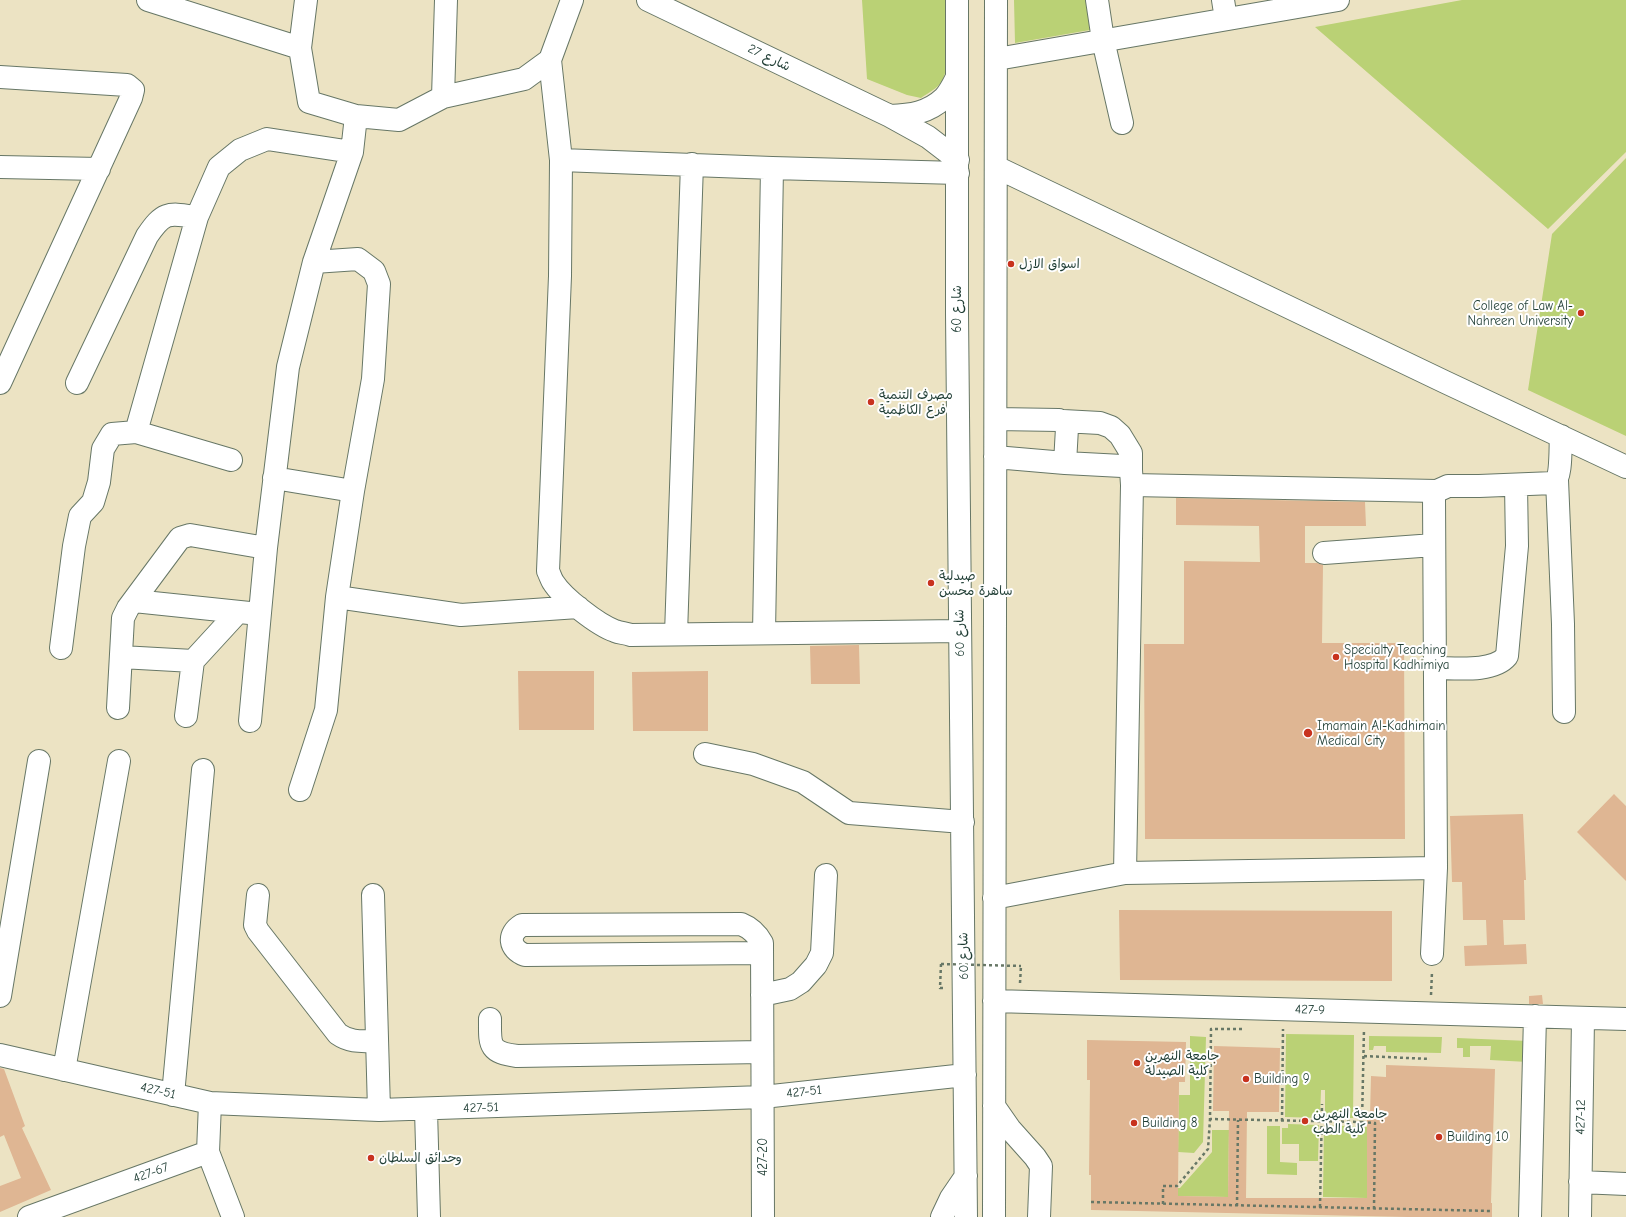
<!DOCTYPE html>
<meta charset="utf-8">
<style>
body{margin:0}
canvas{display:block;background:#ece3c3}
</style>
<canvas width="1626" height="1217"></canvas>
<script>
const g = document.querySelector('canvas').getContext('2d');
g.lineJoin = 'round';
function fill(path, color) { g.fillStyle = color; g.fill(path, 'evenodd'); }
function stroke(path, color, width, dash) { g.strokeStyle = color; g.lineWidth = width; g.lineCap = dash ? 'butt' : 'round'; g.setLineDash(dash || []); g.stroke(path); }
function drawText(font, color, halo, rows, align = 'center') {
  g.font = font + ' "Comic Neue","Playpen Sans Arabic",sans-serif'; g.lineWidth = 4; g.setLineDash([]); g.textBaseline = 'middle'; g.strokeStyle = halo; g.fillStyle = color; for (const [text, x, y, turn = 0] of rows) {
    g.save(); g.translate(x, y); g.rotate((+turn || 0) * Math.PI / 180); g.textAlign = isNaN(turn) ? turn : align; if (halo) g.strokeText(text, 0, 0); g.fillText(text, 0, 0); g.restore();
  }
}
const green = new Path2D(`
 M 862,0 L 946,0 C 946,20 952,64 942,81 C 938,88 928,93 921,98 L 907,95 L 867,79 Z
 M 1014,0 L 1086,0 L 1090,30 L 1015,43 Z
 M 1462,0 L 1626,0 L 1626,152 L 1548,229 L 1315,27 Z
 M 1626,158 L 1626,436 L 1528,390 L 1552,234 Z
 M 1286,1034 L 1354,1035 L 1353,1118 L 1325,1118 L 1325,1090 L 1321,1090 L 1320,1118 L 1285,1117 Z
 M 1190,1036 L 1206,1037 L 1203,1142 L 1194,1153 L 1178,1152 L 1179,1095 L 1190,1095 Z
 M 1369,1036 L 1442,1037 L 1441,1053 L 1386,1052 L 1386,1046 L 1374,1046 L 1373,1050 L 1369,1050 Z
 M 1457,1038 L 1529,1041 L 1528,1062 L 1490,1060 L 1491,1046 L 1470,1046 L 1470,1057 L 1463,1057 L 1463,1048 L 1457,1048 Z
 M 1288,1124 L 1319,1125 L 1318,1161 L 1299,1161 L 1299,1144 L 1282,1144 L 1282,1128 L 1288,1128 Z
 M 1324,1125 L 1368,1127 L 1367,1198 L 1323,1197 Z
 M 1267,1126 L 1280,1126 L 1280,1162 L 1297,1163 L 1297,1175 L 1267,1174 Z
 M 1212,1130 L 1229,1130 L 1228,1197 L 1169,1196 L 1169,1188 L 1180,1188 L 1212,1152 Z`);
const building = new Path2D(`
 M 1176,498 L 1365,502 L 1366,526 L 1305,526 L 1305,563 L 1317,563 L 1323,565 L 1322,643 L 1404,643 L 1405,839 L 1145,839 L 1144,644 L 1184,644 L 1184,561 L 1260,562 L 1259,526 L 1176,525 Z
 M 859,645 L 860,684 L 811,684 L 810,646 Z
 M 518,671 L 594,671 L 594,730 L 519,730 Z
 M 708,671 L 708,731 L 633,731 L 632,672 Z
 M 1614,794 L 1626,806 L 1626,881 L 1577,832 Z
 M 1523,814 L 1526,880 L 1524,880 L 1525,920 L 1503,920 L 1504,945 L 1526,944 L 1527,964 L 1465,966 L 1464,946 L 1487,945 L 1486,920 L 1463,920 L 1462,882 L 1452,882 L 1450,816 Z
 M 1119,910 L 1392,911 L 1392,981 L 1120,980 Z
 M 1542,995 L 1543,1004 L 1529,1004 L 1529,996 Z
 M 1087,1040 L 1186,1042 L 1185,1082 L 1179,1082 L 1178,1196 L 1228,1197 L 1229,1111 L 1213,1111 L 1214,1046 L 1280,1048 L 1279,1112 L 1247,1112 L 1246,1198 L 1367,1198 L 1367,1116 L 1370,1116 L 1371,1076 L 1386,1077 L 1386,1065 L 1495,1069 L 1491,1203 L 1492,1203 L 1492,1217 L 1408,1217 L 1091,1210 L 1091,1175 L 1089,1175 L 1090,1080 L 1087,1080 Z
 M 0,1068 L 4,1069 L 25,1126 L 22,1128 L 51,1190 L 0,1212 L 0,1186 L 21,1178 L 4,1135 L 0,1137 Z`);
const path = new Path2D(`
 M 941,964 L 940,988 L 946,988
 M 1020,983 L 1021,966
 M 1431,995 L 1432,972
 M 1242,1029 L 1211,1029 L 1210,1119 L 1362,1122 L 1364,1029
 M 1364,1056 L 1430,1059
 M 1282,1121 L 1283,1029
 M 1362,1122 L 1375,1123 L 1374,1209
 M 1091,1202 L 1492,1211
 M 1163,1204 L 1163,1186 L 1177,1186 L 1208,1149 L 1210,1119
 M 1237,1206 L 1238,1120
 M 1320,1207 L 1322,1104`);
const minor = new Path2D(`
 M 148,0 L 300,48
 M 306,0 L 300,48 L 309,102 L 356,116 L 399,120 L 443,97 L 524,79 L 550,60 L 572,0
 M 648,0 L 890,116 L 928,137 L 958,160
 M 957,0 L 957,314 L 966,1217
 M 1097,0 L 1103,40 L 1122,123
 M 1223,0 L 1226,19
 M 997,59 L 1338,0
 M 550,60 L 561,160 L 560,276 L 548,571 C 550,575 551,579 553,582 C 563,598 598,625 615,631 C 620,633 625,633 631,635 L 960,631
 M 0,77 L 127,85 L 133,90 L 131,98 L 0,383
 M 443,97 L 446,0
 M 890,116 C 911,115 928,113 944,98 C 949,93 953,85 956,79
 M 561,160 L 772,168 L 958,173
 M 0,167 L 99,169
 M 996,167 L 1445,382 L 1626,467
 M 77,383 L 147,236 C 164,211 168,213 197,217
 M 996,419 L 1059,420 L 1065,423 L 1067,428 L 1065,463
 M 1063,421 L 1100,423 L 1111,427 L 1120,435 L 1131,453 L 1131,470
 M 136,432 L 197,217 L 219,167 L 240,150 L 267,139 L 352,152
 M 995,457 L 1065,463 L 1122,466 L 1131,470 L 1132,485 L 1125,873
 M 274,478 L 353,491
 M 1557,480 L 1563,624 L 1564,712
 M 1132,485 L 1437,491
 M 1324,553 L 1434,545
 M 337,597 L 461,615 L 578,607
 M 134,601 L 259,614
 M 764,633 L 772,168
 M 676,634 L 692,164
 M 61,648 L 74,546 L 80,516 L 93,502 L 99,482 L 103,449 L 112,434 L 136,432 L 231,460
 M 121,657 L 193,661
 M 1435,668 C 1455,668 1493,673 1507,656 L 1517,546 L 1516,485
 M 118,708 L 123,618 L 128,608 L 180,538 L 190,535 L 266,548
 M 186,716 L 193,661 L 238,612
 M 250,721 L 266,548 L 288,367 L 314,262 L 352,152 L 356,116
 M 705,754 L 753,764 L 803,782 L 849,813 L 963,822
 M 300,790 L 326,710 L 337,597 L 353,491 L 373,379 L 379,284 L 374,271 L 358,259 L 314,262
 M 258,895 L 255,925 L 258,931 L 338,1034 C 351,1043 362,1041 377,1041
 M 373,895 L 379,1110
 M 994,898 L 1125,873 L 1436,868
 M 762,953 L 525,955 C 509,949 507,934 522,925 L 741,924 C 751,928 757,934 762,943 L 763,1217
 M 1432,954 L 1436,868 L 1434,496 L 1437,491 L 1448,486 L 1479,486 L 1554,483 C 1562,476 1560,447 1561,436
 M 762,995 L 790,989 L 801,982 L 816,965 L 822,953 L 826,875
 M 0,996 L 39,761
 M 994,1001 L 1626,1019
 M 490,1019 C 490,1045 488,1052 517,1056 L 762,1052
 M 0,1055 L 210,1103 L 379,1110 L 763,1097 L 965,1075
 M 64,1070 L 119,761
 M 173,1095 L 203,770
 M 994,1106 L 1010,1129 L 1035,1157 L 1041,1166 L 1039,1217
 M 426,1110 L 429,1217
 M 208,1152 L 210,1103
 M 1580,1182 L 1626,1184
 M 29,1217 L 208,1152 L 233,1217
 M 942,1217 L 951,1198 L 966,1176
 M 994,1217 L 996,0
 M 1530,1217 L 1535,1016
 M 1580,1217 L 1583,1018`);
const pathBridge = new Path2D(`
 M 941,964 L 1021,966`);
const markers = [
 [1011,264,4,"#c8321e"],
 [1581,313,4,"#c8321e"],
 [871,402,4,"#c8321e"],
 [931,583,4,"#c8321e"],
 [1336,657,4,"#c8321e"],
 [1308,733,5,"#c8321e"],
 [1137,1063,4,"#c8321e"],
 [1246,1079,4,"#c8321e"],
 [1305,1121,4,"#c8321e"],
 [1134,1123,4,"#c8321e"],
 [1439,1137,4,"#c8321e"],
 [371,1158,4,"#c8321e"]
];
const streetNames = [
 ["شارع 27",769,58,26],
 ["شارع 60",957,309,-90],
 ["شارع 60",960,633,-91],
 ["شارع 60",964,956,-91],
 ["427-9",1310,1010,2],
 ["427-51",158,1091,13],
 ["427-51",804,1092,-6],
 ["427-51",481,1108,-2],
 ["427-12",1581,1117,-89],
 ["427-20",763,1157,-90],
 ["427-67",151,1173,-20]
];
const poiNames = [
 ["اسواق الازل",1019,264],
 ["College of Law Al-",1573,306,"right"],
 ["Nahreen University",1573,321,"right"],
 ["مصرف التنمية",879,395],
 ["فرع الكاظمية",879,410],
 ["صيدلية",939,576],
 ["ساهرة محسن",939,591],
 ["Specialty Teaching",1344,650],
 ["Hospital Kadhimiya",1344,665],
 ["Imamain Al-Kadhimain",1317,726],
 ["Medical City",1317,741],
 ["جامعة النهرين",1145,1056],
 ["كلية الصيدلة",1145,1071],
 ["Building 9",1254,1079],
 ["جامعة النهرين",1313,1114],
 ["كلية الطب",1313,1129],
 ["Building 8",1142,1123],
 ["Building 10",1447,1137],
 ["وحدائق السلطان",379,1158]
];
fill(green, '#bad175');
fill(building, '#dfb693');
stroke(minor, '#677766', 24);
stroke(path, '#677766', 2.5, [3, 3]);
stroke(minor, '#fff', 22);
stroke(pathBridge, '#677766', 2.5, [3, 3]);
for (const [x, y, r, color] of markers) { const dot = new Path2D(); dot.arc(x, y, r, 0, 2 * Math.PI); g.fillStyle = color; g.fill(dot); stroke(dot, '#fff', 1.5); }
drawText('13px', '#1f3d34', '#fff', streetNames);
drawText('13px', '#1f3d34', '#fff', poiNames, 'left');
</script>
